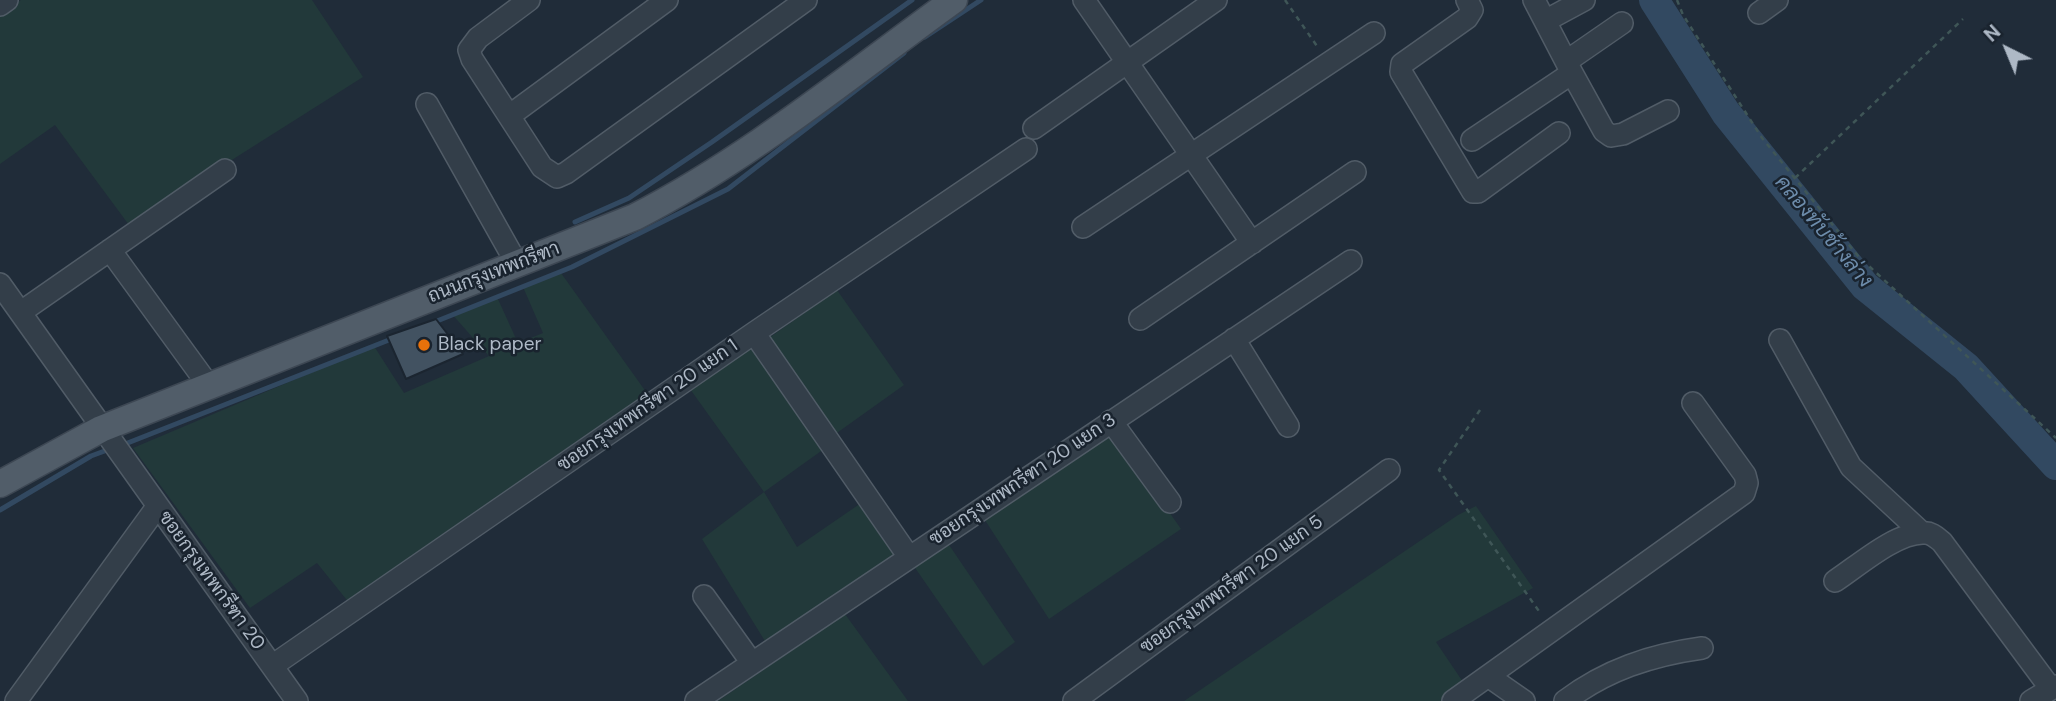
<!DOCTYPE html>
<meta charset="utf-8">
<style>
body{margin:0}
#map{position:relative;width:2056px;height:701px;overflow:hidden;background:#202c39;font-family:"DM Sans",sans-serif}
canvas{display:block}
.north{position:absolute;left:1972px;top:14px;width:70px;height:70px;-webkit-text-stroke:5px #19232e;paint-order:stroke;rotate:317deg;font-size:19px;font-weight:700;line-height:28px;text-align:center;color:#aeb9c6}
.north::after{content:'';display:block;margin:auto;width:24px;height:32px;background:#aeb9c6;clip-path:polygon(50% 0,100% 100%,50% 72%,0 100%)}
</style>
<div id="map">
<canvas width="2056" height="701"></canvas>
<div class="north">N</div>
</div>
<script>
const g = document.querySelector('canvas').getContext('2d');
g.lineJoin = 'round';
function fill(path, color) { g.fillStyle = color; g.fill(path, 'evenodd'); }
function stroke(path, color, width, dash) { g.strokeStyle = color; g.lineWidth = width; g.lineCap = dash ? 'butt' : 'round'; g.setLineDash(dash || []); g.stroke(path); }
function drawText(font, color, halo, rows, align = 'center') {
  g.font = font + ' "DM Sans",Sarabun,sans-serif'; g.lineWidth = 5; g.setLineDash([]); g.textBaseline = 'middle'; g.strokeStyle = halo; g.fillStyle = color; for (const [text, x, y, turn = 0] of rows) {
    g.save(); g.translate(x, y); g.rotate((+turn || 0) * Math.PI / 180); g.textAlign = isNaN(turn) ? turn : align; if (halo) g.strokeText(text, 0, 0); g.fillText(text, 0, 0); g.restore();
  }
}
const green = new Path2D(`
 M 21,0 L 312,0 L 363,77 L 129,225 L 55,125 L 0,164 L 0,15 Z
 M 561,273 L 649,396 L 350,604 L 317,563 L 250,608 L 133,448 L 374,346 L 404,393 L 489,356 L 451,313 L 497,297 L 518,343 L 543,333 L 523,287 Z
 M 837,290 L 904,385 L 834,435 L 766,340 Z
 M 755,344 L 824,449 L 764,492 L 797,547 L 864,501 L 897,552 L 768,646 L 702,539 L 764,492 L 690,389 Z
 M 1110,427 L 1181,529 L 1049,619 L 981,514 Z
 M 1476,506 L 1533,588 L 1436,642 L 1465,685 L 1442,701 L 1184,701 L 1458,515 Z
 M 945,539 L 1015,642 L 983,666 L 911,562 Z
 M 845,614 L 908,701 L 718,701 Z`);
const stream = new Path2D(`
 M 925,37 L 981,0
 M 575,222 L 629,198 L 712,142 L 912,0
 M 432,323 L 572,267 L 728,189 L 904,53
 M 120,446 L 394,338
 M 0,510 L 91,456 L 110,449`);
const river = new Path2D(`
 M 1654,0 L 1726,113 L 1865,286 L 1966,367 L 2056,465`);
const building = new Path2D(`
 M 436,319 L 463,354 L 406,379 L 387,336 Z`);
const path = new Path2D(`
 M 1285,0 L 1319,49
 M 1677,0 L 1683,15 L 1762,138 L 1858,256 L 2056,438
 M 1795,178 L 1963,19
 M 1480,410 L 1439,470 L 1541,614`);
const minor = new Path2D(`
 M 529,0 L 478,38 L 469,50 L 472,59 L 542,167 L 557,177 L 566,173 L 806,0
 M 1084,0 L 1252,243
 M 1467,0 L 1472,10 L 1467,18 L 1402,64 L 1401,72 L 1473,192 L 1478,192 L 1559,133
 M 0,5 L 7,0
 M 1759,13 L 1777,0
 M 1545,21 L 1584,0
 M 1567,61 L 1622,23
 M 1572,73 L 1604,131 L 1611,136 L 1623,134 L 1668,111
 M 427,104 L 517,264
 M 509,116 L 667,0
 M 1034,128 L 1216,0
 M 1472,140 L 1572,73 L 1534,0
 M 1083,227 L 1374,33
 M 110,250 L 209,386
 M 0,284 L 297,701
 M 21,312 L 225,170
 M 1140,319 L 1355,172
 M 754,333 L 909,557
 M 1234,339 L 1288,426
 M 1780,340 L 1851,467 L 1921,532
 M 1111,421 L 1170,502
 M 1835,581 C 1858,566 1895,533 1923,533 C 1931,532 1936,537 1942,542 L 2051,689
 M 704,596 L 752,663
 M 272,666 L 754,333 L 1026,149
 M 1488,676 L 1524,701
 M 16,701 L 157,507
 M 696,701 L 1351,261
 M 1074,701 L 1389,470
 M 1453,701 L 1744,493 L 1747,483 L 1745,475 L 1693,403
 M 1565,701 C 1606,670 1651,655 1702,648
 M 2031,701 L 2056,686`);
const major = new Path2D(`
 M 0,484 L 101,429 L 635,217 C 750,158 850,75 954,0`);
const markers = [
 [424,345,7,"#e8710a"]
];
const streetNames = [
 ["ถนนกรุงเทพกรีฑา",494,273,-21],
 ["ซอยกรุงเทพกรีฑา 20 แยก 1",648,406,-35],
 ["ซอยกรุงเทพกรีฑา 20 แยก 3",1023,480,-34],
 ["ซอยกรุงเทพกรีฑา 20",211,581,54],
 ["ซอยกรุงเทพกรีฑา 20 แยก 5",1232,585,-36]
];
const poiNames = [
 ["Black paper",438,345]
];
const waterNames = [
 ["คลองทับช้างล่าง",1823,232,50]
];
fill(green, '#22393a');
stroke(stream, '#324961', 5);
stroke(river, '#324961', 30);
fill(building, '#425261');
stroke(building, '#1b2530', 2);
stroke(minor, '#515c67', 24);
stroke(major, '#3d4753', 29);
stroke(path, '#3f5657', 2.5, [5, 5]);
stroke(minor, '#333e49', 21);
stroke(major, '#515d69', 26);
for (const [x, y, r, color] of markers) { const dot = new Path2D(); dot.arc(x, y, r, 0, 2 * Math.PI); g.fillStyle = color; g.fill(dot); stroke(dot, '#19232e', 2.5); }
drawText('19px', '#aeb9c6', '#19232e', streetNames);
drawText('19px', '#aeb9c6', '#19232e', poiNames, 'left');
drawText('italic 21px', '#6d8cab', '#19232e', waterNames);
</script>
